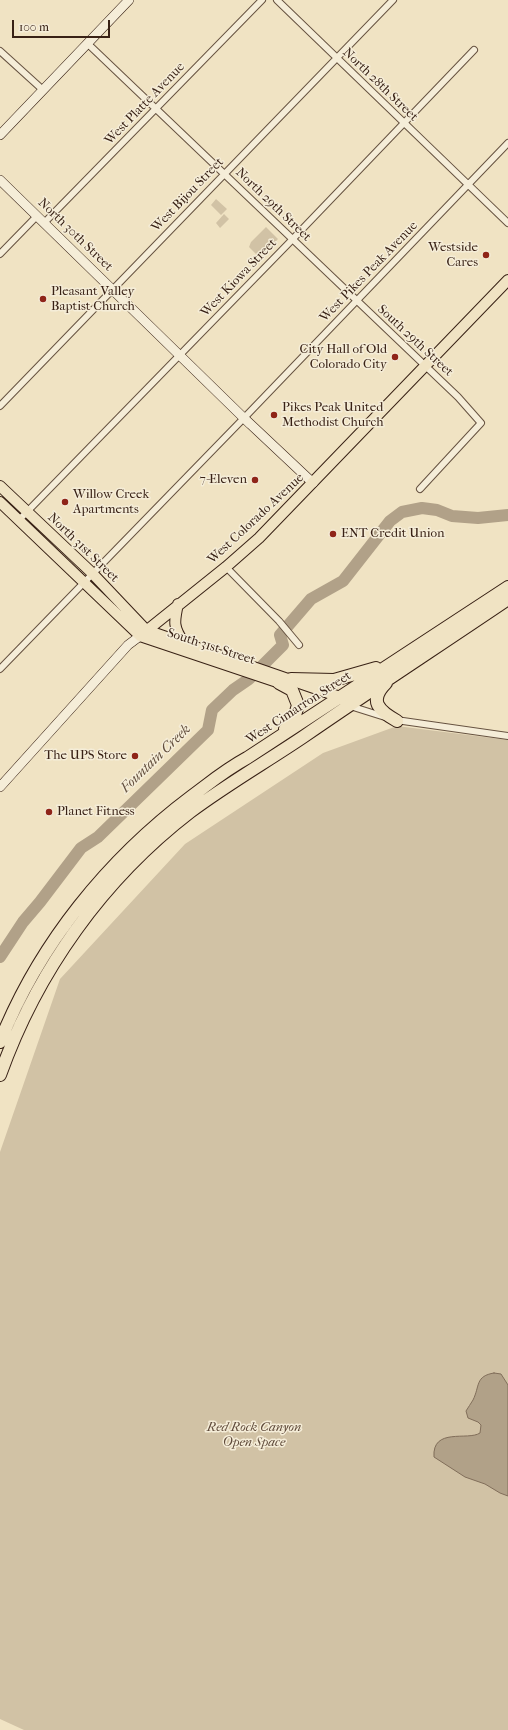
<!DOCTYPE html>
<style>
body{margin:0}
#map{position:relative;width:508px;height:1730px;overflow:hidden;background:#f0e3c3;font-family:"IM FELL French Canon",serif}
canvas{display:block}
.scale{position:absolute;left:12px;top:20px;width:98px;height:18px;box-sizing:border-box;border:2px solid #382115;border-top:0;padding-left:5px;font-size:12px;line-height:14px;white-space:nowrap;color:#382115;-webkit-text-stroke:3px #f5edd8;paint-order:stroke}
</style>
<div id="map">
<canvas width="508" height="1730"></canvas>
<div class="scale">100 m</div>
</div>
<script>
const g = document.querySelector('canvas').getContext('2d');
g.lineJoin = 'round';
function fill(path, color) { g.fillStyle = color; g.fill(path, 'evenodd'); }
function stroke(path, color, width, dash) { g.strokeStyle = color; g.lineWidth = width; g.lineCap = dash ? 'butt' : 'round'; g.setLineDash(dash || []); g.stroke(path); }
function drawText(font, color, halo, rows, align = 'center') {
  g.font = font + ' "IM FELL French Canon",serif'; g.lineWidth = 3; g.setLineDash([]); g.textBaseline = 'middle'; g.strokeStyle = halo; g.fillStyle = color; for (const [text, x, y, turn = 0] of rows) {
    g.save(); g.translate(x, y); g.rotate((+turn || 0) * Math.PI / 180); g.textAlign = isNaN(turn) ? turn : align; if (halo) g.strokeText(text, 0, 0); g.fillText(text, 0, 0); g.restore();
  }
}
const green = new Path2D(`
 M 216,199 L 227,209 L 221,215 L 211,205 Z
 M 224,214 L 229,219 L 220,228 L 216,223 Z
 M 266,227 L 278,239 L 260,258 L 249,247 L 251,242 Z
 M 397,726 L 508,740 L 508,1730 L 24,1730 L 0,1719 L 0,1152 L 60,979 L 185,844 L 323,753 Z`);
const water = new Path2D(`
 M 494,1373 L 501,1374 L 508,1385 L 508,1496 L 500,1493 L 485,1484 L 465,1477 L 434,1457 C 432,1427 468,1441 480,1433 L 481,1425 L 478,1422 L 468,1418 L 466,1411 C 468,1407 471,1404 473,1400 C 480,1386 475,1376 494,1373 Z`);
const river = new Path2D(`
 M 0,957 L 23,922 L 40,902 L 81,848 L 98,837 L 208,730 L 212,710 L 233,690 L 249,679 L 283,645 L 280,635 L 311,599 L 343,581 L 390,521 L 402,512 L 422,508 L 437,510 L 452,516 L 478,518 L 508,515`);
const street = new Path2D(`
 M 277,0 L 508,223
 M 87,43 L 458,397 L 481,423 L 420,489
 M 0,51 L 43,90
 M 44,223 L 262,0
 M 0,254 L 37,216
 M 0,406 L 393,0
 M 245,417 L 508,143
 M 19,520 L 287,245 L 474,50
 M 226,567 L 279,621 L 299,645
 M 0,669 L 244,418
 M 350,706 L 385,717
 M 396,720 L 508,736`);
const secondary = new Path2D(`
 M 0,135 L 129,0
 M 0,180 L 250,424
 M 246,420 L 313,483
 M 0,787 L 128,645 L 140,636`);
const primary = new Path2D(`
 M 0,486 L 91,572 L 146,630 L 340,697 L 344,701
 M 0,502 L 140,636 L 286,685
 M 178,604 C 174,622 173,627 184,643
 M 140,636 L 226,567 L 259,538 L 508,280`);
const highway = new Path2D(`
 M 291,679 L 334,680 L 376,668
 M 279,683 L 292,690 L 298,705 L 293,722 L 285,729
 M 386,683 C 368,701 379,711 397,721
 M 0,1042 C 39,944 108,859 192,796 C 211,782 225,770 247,758 L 508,587
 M 0,1075 C 37,971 103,879 190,812 C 226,785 266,762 303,737 C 371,690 440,645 508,599`);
const markers = [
 [486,255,4,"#8f2418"],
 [43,299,4,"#8f2418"],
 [395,357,4,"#8f2418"],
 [274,415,4,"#8f2418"],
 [255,480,4,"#8f2418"],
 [65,502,4,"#8f2418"],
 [333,534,4,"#8f2418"],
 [135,756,4,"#8f2418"],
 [49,812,4,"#8f2418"]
];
const streetNames = [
 ["North 28th Street",380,85,44],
 ["West Platte Avenue",145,104,-46],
 ["West Bijou Street",188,195,-46],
 ["North 29th Street",273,205,44],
 ["North 30th Street",75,235,44],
 ["West Pikes Peak Avenue",369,272,-46],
 ["West Kiowa Street",239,278,-46],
 ["South 29th Street",415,341,43],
 ["West Colorado Avenue",256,519,-43],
 ["North 31st Street",83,548,44],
 ["South 31st Street",211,647,18],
 ["West Cimarron Street",299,708,-33]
];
const poiNames = [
 ["Westside",478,248,"right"],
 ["Cares",478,263,"right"],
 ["Pleasant Valley",51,292],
 ["Baptist Church",51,307],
 ["City Hall of Old",387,350,"right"],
 ["Colorado City",387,365,"right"],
 ["Pikes Peak United",282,408],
 ["Methodist Church",282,423],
 ["7-Eleven",247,480,"right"],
 ["Willow Creek",73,495],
 ["Apartments",73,510],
 ["ENT Credit Union",341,534],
 ["The UPS Store",127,756,"right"],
 ["Planet Fitness",57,812]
];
const parkNames = [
 ["Red Rock Canyon",254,1428],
 ["Open Space",254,1443]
];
const waterNames = [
 ["Fountain Creek",156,759,-44]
];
fill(green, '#d1c2a5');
fill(water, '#b1a188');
stroke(water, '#816e5a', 1);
stroke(river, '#b1a188', 12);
stroke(street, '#665240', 8);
stroke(secondary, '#382115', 10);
stroke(primary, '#382115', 12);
stroke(highway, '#382115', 14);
stroke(street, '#f5edd8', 6);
stroke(secondary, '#f5edd8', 9);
stroke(primary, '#f0e3c3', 10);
stroke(highway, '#f0e3c3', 12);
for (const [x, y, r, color] of markers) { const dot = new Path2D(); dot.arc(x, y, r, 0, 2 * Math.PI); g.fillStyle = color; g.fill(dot); stroke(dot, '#f5edd8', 1.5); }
drawText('13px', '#382115', '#f5edd8', streetNames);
drawText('13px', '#382115', '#f5edd8', poiNames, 'left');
drawText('italic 13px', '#5e4939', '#f5edd8', parkNames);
drawText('italic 14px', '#624e3d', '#f5edd8', waterNames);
</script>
